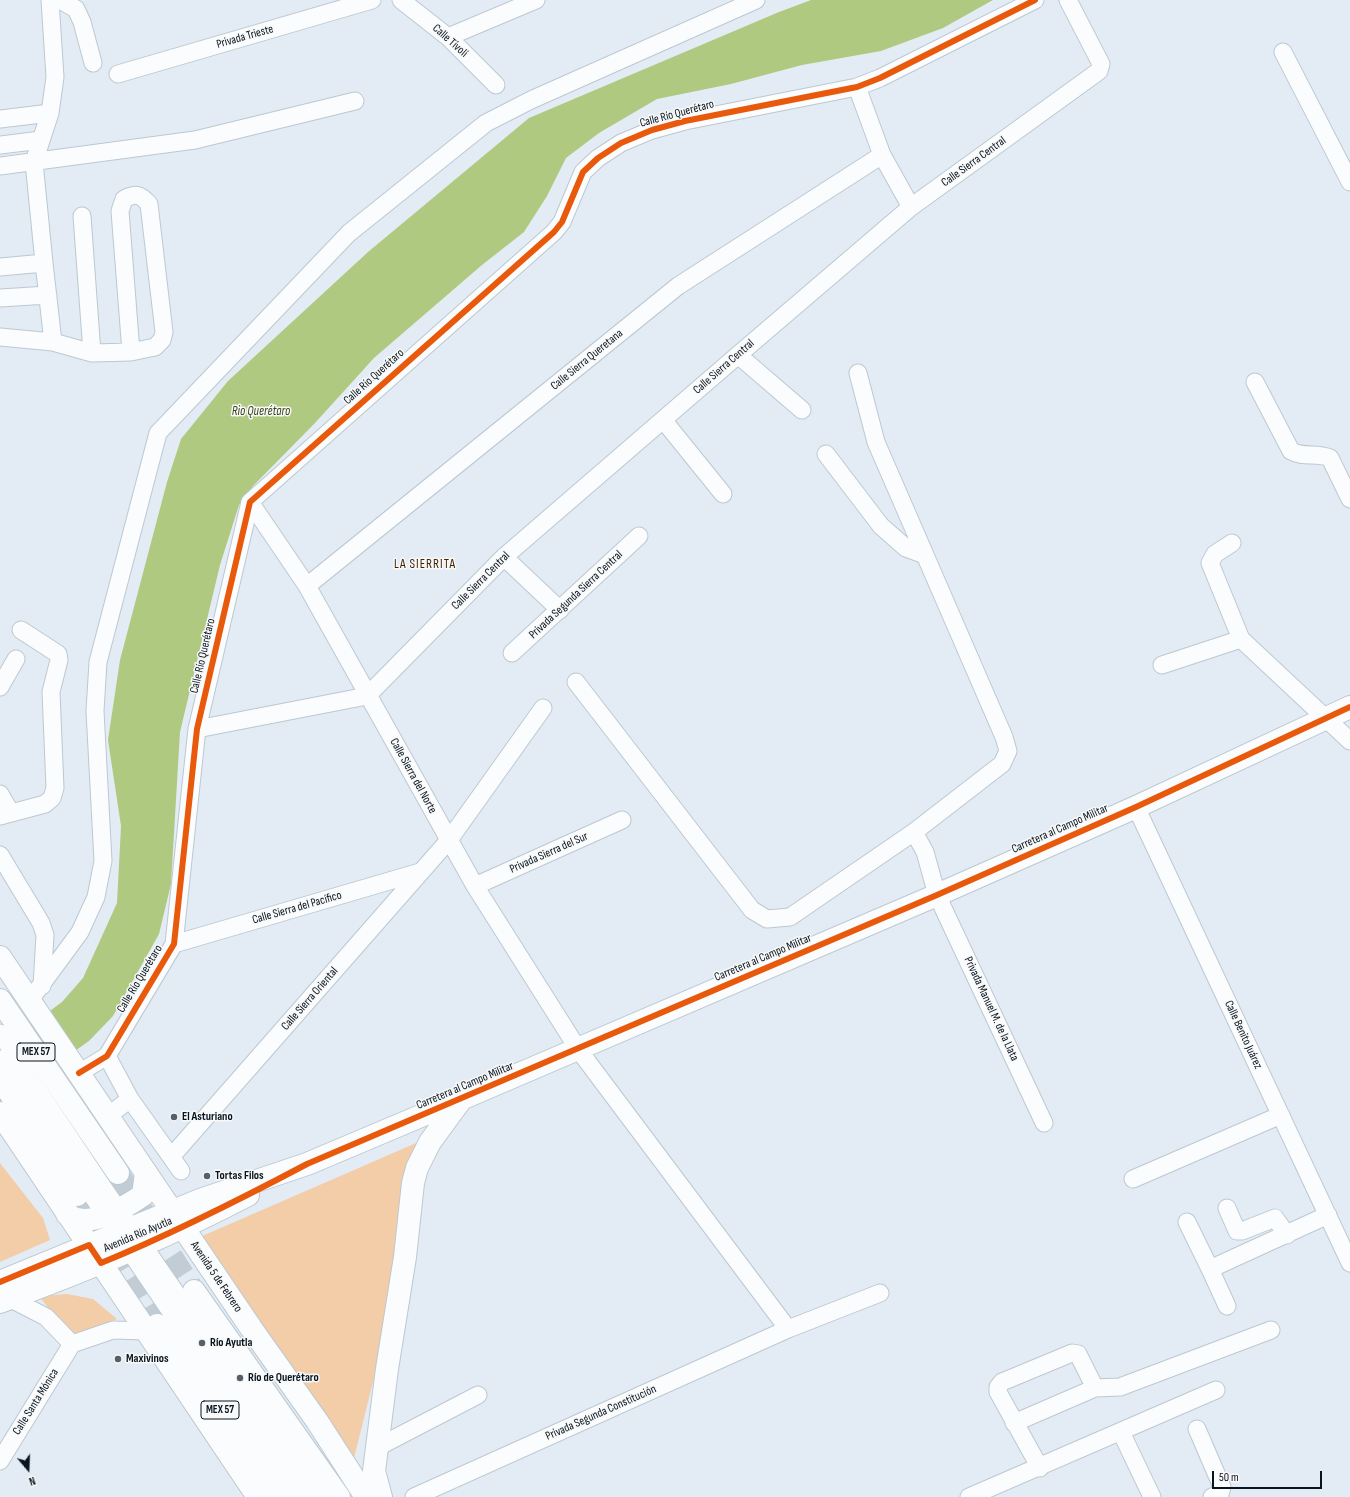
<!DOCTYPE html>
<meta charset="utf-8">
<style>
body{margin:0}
#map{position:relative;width:1350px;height:1497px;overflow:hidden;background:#e3ecf4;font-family:"Sofia Sans Condensed",sans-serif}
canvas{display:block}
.north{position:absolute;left:8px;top:1449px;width:40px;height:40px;-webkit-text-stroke:3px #f8f8f8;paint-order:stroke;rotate:161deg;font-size:11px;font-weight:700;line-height:16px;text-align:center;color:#071520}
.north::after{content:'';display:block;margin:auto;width:14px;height:18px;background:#071520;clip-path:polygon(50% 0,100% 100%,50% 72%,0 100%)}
.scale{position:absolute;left:1212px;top:1471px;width:110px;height:18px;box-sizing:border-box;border:2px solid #071520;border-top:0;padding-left:5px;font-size:12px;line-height:14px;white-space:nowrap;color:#071520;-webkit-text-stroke:3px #f8f8f8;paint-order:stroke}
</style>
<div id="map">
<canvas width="1350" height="1497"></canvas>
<div class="north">N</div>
<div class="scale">50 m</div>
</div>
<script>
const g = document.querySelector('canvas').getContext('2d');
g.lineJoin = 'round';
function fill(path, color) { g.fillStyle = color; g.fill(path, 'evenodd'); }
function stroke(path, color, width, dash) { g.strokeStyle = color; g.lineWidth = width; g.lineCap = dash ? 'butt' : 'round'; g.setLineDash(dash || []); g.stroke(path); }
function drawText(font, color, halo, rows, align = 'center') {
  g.font = font + ' "Sofia Sans Condensed",sans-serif'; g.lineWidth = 3; g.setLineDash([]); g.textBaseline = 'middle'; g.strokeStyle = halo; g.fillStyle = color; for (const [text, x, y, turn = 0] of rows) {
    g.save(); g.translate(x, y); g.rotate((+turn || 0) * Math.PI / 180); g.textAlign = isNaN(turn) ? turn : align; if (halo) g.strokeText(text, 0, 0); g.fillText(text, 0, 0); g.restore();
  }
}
const green = new Path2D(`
 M 423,1140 L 408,1228 L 388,1290 L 379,1358 L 354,1458 L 200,1237 Z
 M 0,1163 L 43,1218 L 50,1240 L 0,1262 Z
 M 67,1294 L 93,1299 L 117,1319 L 71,1337 L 39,1296 Z`);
const water = new Path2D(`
 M 811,0 L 993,0 L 943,28 L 881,51 L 802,65 L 731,84 L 657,99 L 599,133 L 566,158 L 547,196 L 524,232 L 482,265 L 374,358 L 315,423 L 253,486 L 239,505 L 220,565 L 180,732 L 171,884 L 159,934 L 113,1016 L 89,1041 L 0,1104 L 0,1048 L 62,1002 L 83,978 L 117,903 L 121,826 L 108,740 L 120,660 L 167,482 L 181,439 L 228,381 L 368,252 L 529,118 L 779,12 Z`);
const highwayTunnel = new Path2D(`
 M 118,1173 L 194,1291
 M 77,1195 L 157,1325`);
const minor = new Path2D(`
 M 50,0 L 55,77 L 50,113 L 34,162 L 44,263 L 53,342
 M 60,0 L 76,9 L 82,22 L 93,63
 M 401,0 L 448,37 L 496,85
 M 448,37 L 536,0
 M 1283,52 L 1350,182
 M 118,74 L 372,0
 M 857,87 L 882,155 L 911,207
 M 0,119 L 50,113
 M 0,145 L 41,140
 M 0,166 L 195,140 L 355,101
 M 82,216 L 92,353
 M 0,267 L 44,263
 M 0,298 L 48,295
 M 0,337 L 53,342 L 92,353 L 131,352 L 155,347 L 162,340 L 164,332 L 149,204 C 140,194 136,193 124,199 L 120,211 L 131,352
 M 738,355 L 802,410
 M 858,373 L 876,442 L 1004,737 L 1008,751 L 1002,764 L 914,832
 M 1255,382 L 1291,451 C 1303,458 1318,452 1330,458 L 1350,499
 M 664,421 L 723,494
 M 826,454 L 881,526 L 906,548 L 925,555
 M 250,502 L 307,586 L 475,886 L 578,1049 L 788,1329
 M 1232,543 L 1215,554 L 1210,563 L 1241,639 L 1350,741
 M 504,557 L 560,610
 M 307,586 L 678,286 L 882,155
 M 512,653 L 639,536
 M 1162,665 L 1241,639
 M 576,682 L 752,910 L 767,919 L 790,917 L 914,832 L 925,852 L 937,895 L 1044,1123
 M 0,687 L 16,659
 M 197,729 L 367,696 L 504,557 L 738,355 L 911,207 L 1099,71 L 1101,64 L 1068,0
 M 0,794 L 11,813
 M 1136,807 L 1350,1263
 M 0,816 L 45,804 L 52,798 L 55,788 L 51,692 L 59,660 L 58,654 L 21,630
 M 0,855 L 41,923 L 45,935 L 42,986
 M 475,886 L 622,820
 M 174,944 L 420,872
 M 30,1000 L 80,932 L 96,897 L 103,861 L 95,711 L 98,662 L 158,433 L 349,233 L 486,123 L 531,100 L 756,0
 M 0,1033 L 100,1183 L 317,1497
 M 107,1056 L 130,1099 L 181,1171
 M 0,1059 L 189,1339 L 301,1497
 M 79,1073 L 107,1056 L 174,944 L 197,729 L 250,502 L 554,232 L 562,222 L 583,172 L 598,158 L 621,143 L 652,130 L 685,121 L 857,87 L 880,78 L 1035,0
 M 108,1116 L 130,1099
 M 171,1157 L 449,840 L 543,708
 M 1133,1179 L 1281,1115
 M 1227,1208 L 1237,1231 L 1242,1231 L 1275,1218 L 1287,1235
 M 1187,1222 L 1210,1269
 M 9,1298 L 46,1317 L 72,1344
 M 1227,1306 L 1210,1269 L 1328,1215
 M 1095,1388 L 1120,1387 L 1271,1330
 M 1014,1423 L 1095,1388 L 1078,1354 L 1072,1353 L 1002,1382 L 998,1387 L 998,1392 L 1040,1468
 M 1197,1429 L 1222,1487 L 1220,1494 L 1212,1497
 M 1121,1432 L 1152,1497
 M 376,1448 L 478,1395
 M 0,1461 L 72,1344 L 113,1330 L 146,1331
 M 414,1497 L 788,1329 L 880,1293
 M 969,1497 L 1216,1390`);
const major = new Path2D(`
 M 0,957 L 251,1328 L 317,1421 L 366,1497
 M 0,1113 L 258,1497
 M 67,1214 C 70,1216 75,1219 78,1219 C 96,1224 129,1205 143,1195 L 146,1173
 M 0,1282 L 200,1200 L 307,1164 L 461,1099 L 937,895 L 1136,807 L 1350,707
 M 0,1302 C 85,1271 168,1237 248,1195
 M 381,1497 L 374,1471 L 387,1369 L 405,1257 L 413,1183 L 417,1168 L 430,1142 L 460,1101`);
const highway = new Path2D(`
 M 0,1000 L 118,1173
 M 0,1078 L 77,1195
 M 194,1291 L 339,1497
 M 157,1325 L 201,1384 L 281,1497`);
const cycleway = new Path2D(`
 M 79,1073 L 107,1056 L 174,944 L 197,729 L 250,502 L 554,232 L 562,222 L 583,172 L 598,158 L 621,143 L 652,130 L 685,121 L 857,87 L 880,78 L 1035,0
 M 0,1282 L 89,1245 L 101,1263 C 172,1234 239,1200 307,1164 L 937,895 L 1136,807 L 1350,707`);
const markers = [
 [174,1117,4,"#54606a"],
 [207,1176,4,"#54606a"],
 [202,1343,4,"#54606a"],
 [118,1359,4,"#54606a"],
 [240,1378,4,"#54606a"]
];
const shields = [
 [36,1052,38],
 [220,1410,38]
];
const shieldNames = [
 ["MEX 57",36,1052],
 ["MEX 57",220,1410]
];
const streetNames = [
 ["Privada Trieste",245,37,-16],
 ["Calle Tívoli",450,41,42],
 ["Calle Río Querétaro",677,114,-15],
 ["Calle Sierra Central",974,162,-36],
 ["Calle Sierra Queretana",587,360,-39],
 ["Calle Sierra Central",724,367,-41],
 ["Calle Río Querétaro",374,377,-42],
 ["Calle Sierra Central",481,581,-45],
 ["Privada Segunda Sierra Central",576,595,-43],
 ["Calle Río Querétaro",203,656,-77],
 ["Calle Sierra del Norte",413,776,61],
 ["Carretera al Campo Militar",1060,829,-24],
 ["Privada Sierra del Sur",549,853,-24],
 ["Calle Sierra del Pacífico",297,908,-16],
 ["Carretera al Campo Militar",763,958,-23],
 ["Calle Río Querétaro",140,979,-59],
 ["Calle Sierra Oriental",310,999,-49],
 ["Privada Manuel M. de la Llata",991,1009,65],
 ["Calle Benito Juárez",1243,1035,65],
 ["Carretera al Campo Militar",465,1086,-23],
 ["Avenida Río Ayutla",138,1235,-23],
 ["Avenida 5 de Febrero",216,1277,56],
 ["Calle Santa Mónica",36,1402,-58],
 ["Privada Segunda Constitución",601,1413,-24]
];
const poiNames = [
 ["El Asturiano",182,1117],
 ["Tortas Filos",215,1176],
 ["Río Ayutla",210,1343],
 ["Maxivinos",126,1359],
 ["Río de Querétaro",248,1378]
];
const waterNames = [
 ["Rio Querétaro",261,412]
];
const neighbourhoodNames = [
 ["LA SIERRITA",425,565]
];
fill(green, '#f2cda8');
fill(water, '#b0c981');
stroke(highwayTunnel, '#c2ccd4', 22, [22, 11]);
stroke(minor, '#bcc8d1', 19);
stroke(major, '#bcc8d1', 24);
stroke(highway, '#bcc8d1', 24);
stroke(minor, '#fbfcfd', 17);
stroke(major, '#fbfcfd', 22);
stroke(highway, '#fbfcfd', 22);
stroke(cycleway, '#e8590c', 6);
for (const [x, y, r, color] of markers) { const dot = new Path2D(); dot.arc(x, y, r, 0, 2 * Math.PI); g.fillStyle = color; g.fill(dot); stroke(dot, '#f8f8f8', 1.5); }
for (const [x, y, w] of shields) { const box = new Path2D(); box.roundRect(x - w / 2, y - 9, w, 18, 3); g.fillStyle = '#f8f8f8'; g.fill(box); stroke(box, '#071520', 1); }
drawText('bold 11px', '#071520', null, shieldNames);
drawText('12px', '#071520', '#f8f8f8', streetNames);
drawText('bold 12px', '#071520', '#f8f8f8', poiNames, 'left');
drawText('italic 13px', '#364318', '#f8f8f8', waterNames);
g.letterSpacing = '1px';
drawText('13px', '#3e2304', '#f8f8f8', neighbourhoodNames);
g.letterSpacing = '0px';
</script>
